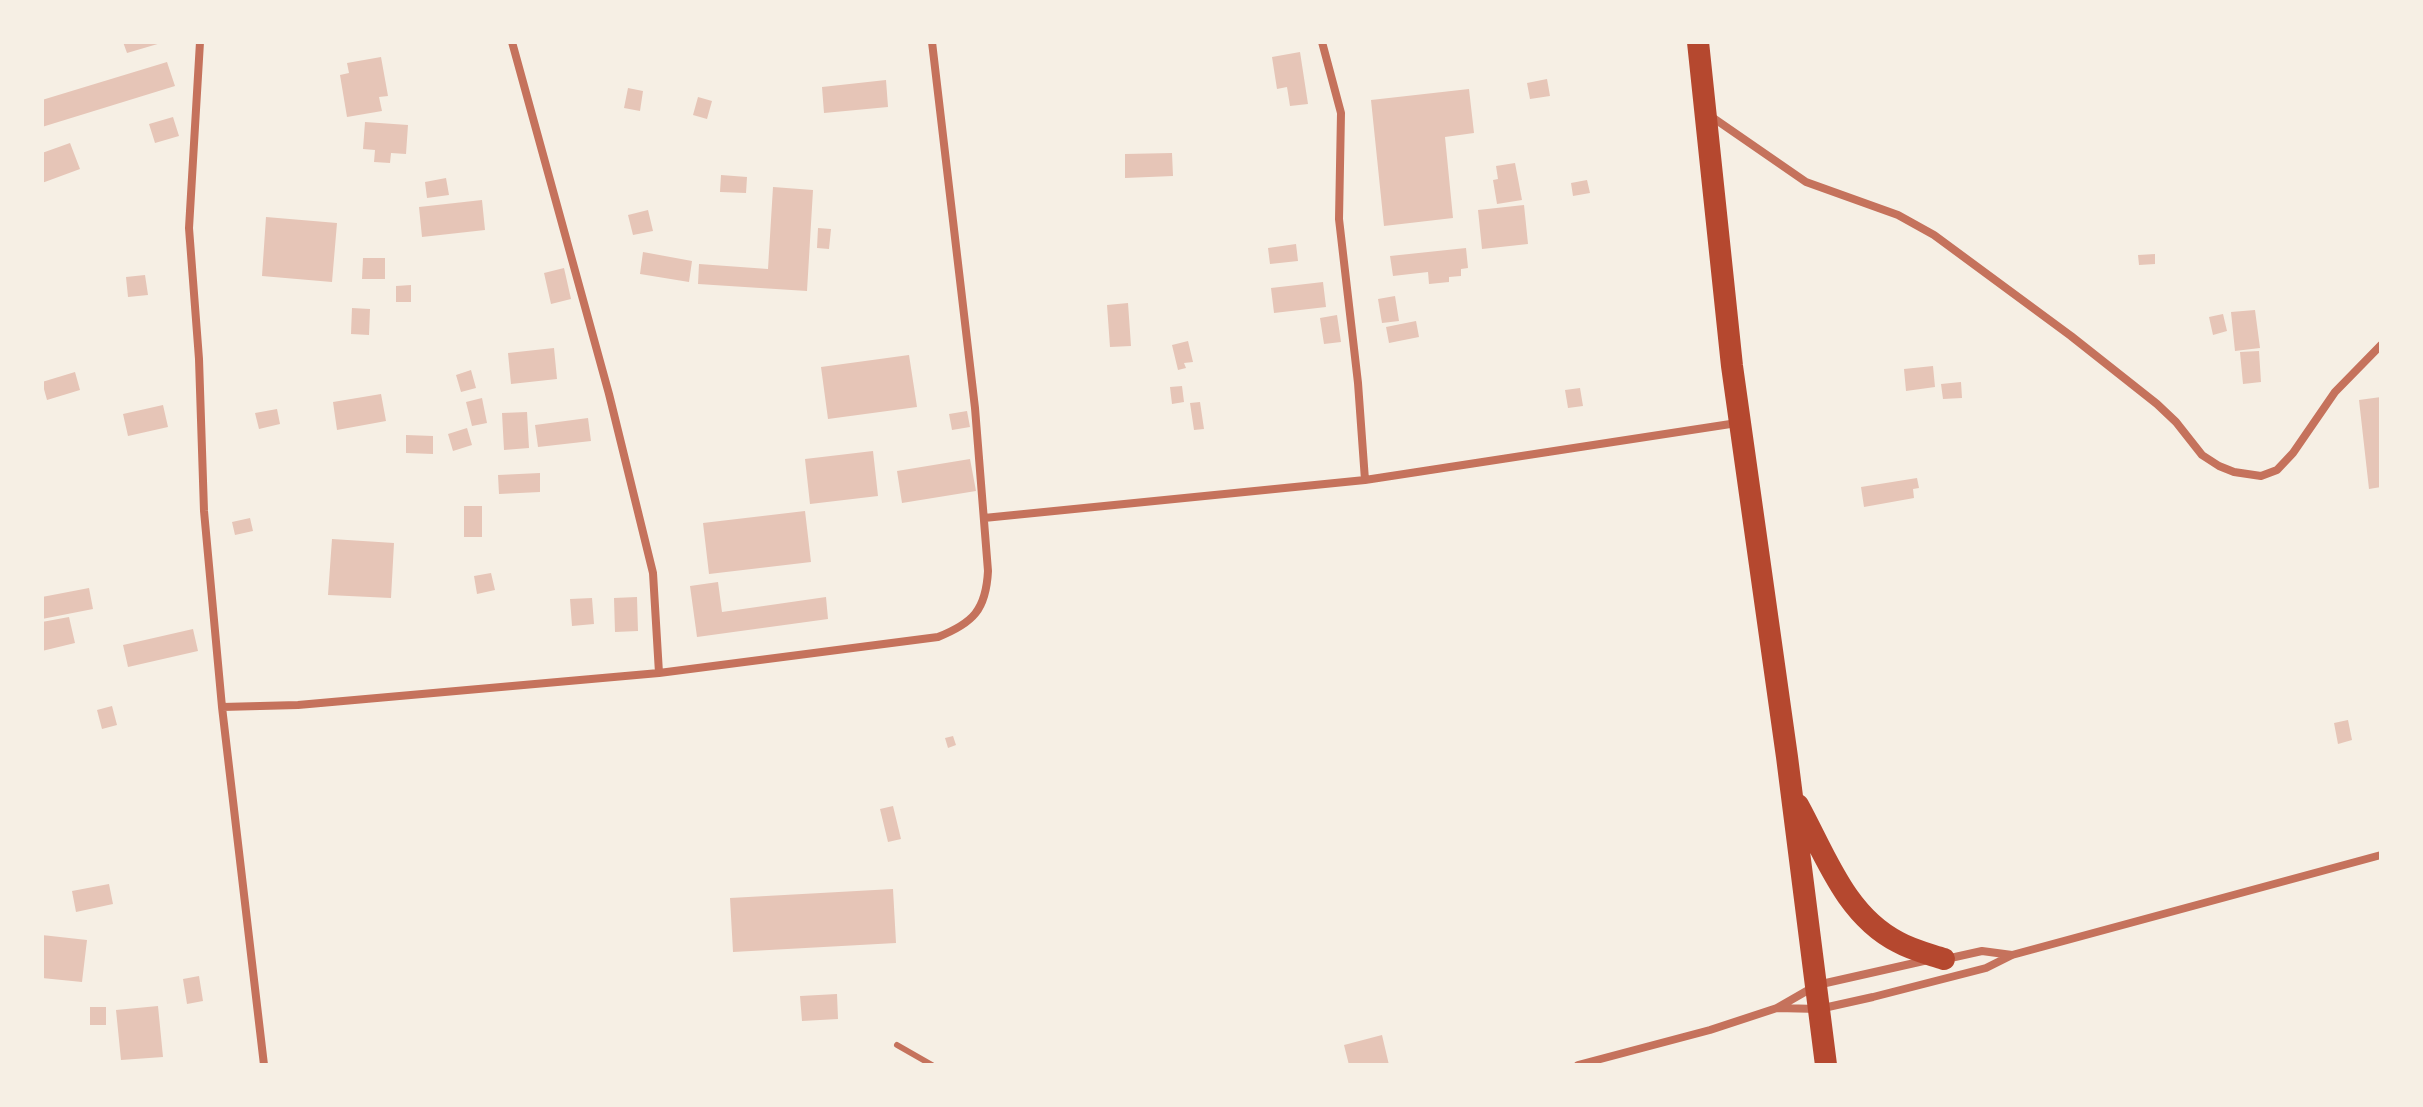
<!DOCTYPE html>
<style>
body{margin:0}
#map{position:relative;width:2423px;height:1107px;overflow:hidden;background:#f6efe4;font-family:Overpass,sans-serif}
canvas{display:block}
.frame{position:absolute;inset:0;border:44px solid #f6efe4;pointer-events:none}
</style>
<div id="map">
<canvas width="2423" height="1107"></canvas>
<div class="frame"></div>
</div>
<script>
const g = document.querySelector('canvas').getContext('2d');
g.lineJoin = 'round';
function fill(path, color) { g.fillStyle = color; g.fill(path, 'evenodd'); }
function stroke(path, color, width, dash) { g.strokeStyle = color; g.lineWidth = width; g.lineCap = dash ? 'butt' : 'round'; g.setLineDash(dash || []); g.stroke(path); }
const building = new Path2D(`
 M 123,42 L 161,42 L 161,43 L 127,53 Z
 M 1300,52 L 1308,104 L 1290,106 L 1287,87 L 1277,89 L 1272,57 Z
 M 381,57 L 388,96 L 379,97 L 382,111 L 347,117 L 340,75 L 349,73 L 347,63 Z
 M 167,62 L 175,86 L 42,127 L 42,100 Z
 M 1547,79 L 1550,96 L 1530,99 L 1527,83 Z
 M 886,80 L 888,107 L 824,113 L 822,87 Z
 M 628,88 L 643,91 L 640,111 L 624,108 Z
 M 1469,89 L 1474,133 L 1445,137 L 1453,218 L 1384,226 L 1371,100 Z
 M 698,97 L 712,101 L 707,119 L 693,115 Z
 M 173,117 L 179,136 L 155,143 L 149,124 Z
 M 365,122 L 408,125 L 406,154 L 391,153 L 390,163 L 374,162 L 375,150 L 363,149 Z
 M 70,143 L 80,169 L 42,183 L 42,153 Z
 M 1172,153 L 1173,176 L 1125,178 L 1125,154 Z
 M 1515,163 L 1522,200 L 1497,204 L 1493,180 L 1498,179 L 1496,166 Z
 M 721,175 L 747,177 L 746,193 L 720,192 Z
 M 446,178 L 449,195 L 427,198 L 425,182 Z
 M 1587,180 L 1590,193 L 1573,196 L 1571,183 Z
 M 773,187 L 813,190 L 807,291 L 698,284 L 699,264 L 768,269 Z
 M 482,200 L 485,230 L 422,237 L 419,207 Z
 M 1524,205 L 1528,244 L 1482,249 L 1478,210 Z
 M 648,210 L 653,231 L 633,235 L 628,215 Z
 M 266,217 L 337,223 L 332,282 L 262,276 Z
 M 818,228 L 831,229 L 829,249 L 817,248 Z
 M 1296,244 L 1298,261 L 1270,264 L 1268,248 Z
 M 1466,248 L 1468,268 L 1461,269 L 1461,276 L 1449,277 L 1449,282 L 1429,284 L 1428,272 L 1393,276 L 1390,256 Z
 M 643,252 L 692,261 L 689,282 L 640,274 Z
 M 2155,254 L 2155,264 L 2139,265 L 2138,255 Z
 M 363,258 L 385,258 L 385,279 L 362,279 Z
 M 564,268 L 571,299 L 551,304 L 544,273 Z
 M 145,275 L 148,295 L 128,297 L 126,277 Z
 M 1323,282 L 1326,307 L 1274,313 L 1271,288 Z
 M 411,285 L 411,302 L 396,302 L 396,286 Z
 M 1395,296 L 1399,321 L 1382,323 L 1378,299 Z
 M 1128,303 L 1131,346 L 1110,347 L 1107,305 Z
 M 352,308 L 370,309 L 369,335 L 351,334 Z
 M 2255,310 L 2260,348 L 2235,351 L 2231,312 Z
 M 2223,314 L 2227,331 L 2213,335 L 2209,317 Z
 M 1337,315 L 1341,342 L 1324,344 L 1320,318 Z
 M 1416,321 L 1419,337 L 1389,343 L 1386,327 Z
 M 1188,341 L 1193,362 L 1184,363 L 1186,368 L 1178,370 L 1172,345 Z
 M 554,348 L 557,379 L 511,384 L 508,353 Z
 M 2259,351 L 2261,382 L 2243,384 L 2240,352 Z
 M 909,355 L 917,407 L 828,419 L 821,367 Z
 M 1933,366 L 1935,387 L 1906,391 L 1904,369 Z
 M 471,370 L 476,388 L 461,392 L 456,375 Z
 M 75,372 L 80,390 L 47,400 L 42,382 Z
 M 1961,382 L 1962,398 L 1943,399 L 1941,384 Z
 M 1182,386 L 1184,402 L 1172,404 L 1170,387 Z
 M 1580,388 L 1583,406 L 1568,408 L 1565,390 Z
 M 381,394 L 386,421 L 337,430 L 333,402 Z
 M 2381,397 L 2381,487 L 2369,489 L 2359,400 Z
 M 482,398 L 487,423 L 472,426 L 466,402 Z
 M 1200,402 L 1204,429 L 1194,430 L 1190,403 Z
 M 163,405 L 168,427 L 128,436 L 123,414 Z
 M 277,409 L 280,424 L 259,429 L 255,413 Z
 M 967,411 L 970,427 L 952,430 L 949,414 Z
 M 527,412 L 529,448 L 504,450 L 502,413 Z
 M 588,418 L 591,441 L 538,447 L 535,425 Z
 M 467,428 L 472,445 L 453,451 L 448,434 Z
 M 406,435 L 433,436 L 433,454 L 406,453 Z
 M 873,451 L 878,496 L 810,504 L 805,459 Z
 M 970,459 L 976,491 L 902,503 L 897,471 Z
 M 540,473 L 540,492 L 499,494 L 498,475 Z
 M 1917,478 L 1919,488 L 1913,489 L 1914,498 L 1864,507 L 1861,487 Z
 M 464,506 L 482,506 L 482,537 L 464,537 Z
 M 805,511 L 811,562 L 709,574 L 703,523 Z
 M 250,518 L 253,531 L 235,535 L 232,522 Z
 M 332,539 L 394,543 L 391,598 L 328,595 Z
 M 491,573 L 495,590 L 477,594 L 474,576 Z
 M 718,582 L 722,612 L 826,597 L 828,619 L 697,637 L 690,586 Z
 M 89,588 L 93,609 L 42,619 L 42,597 Z
 M 637,597 L 638,631 L 615,632 L 614,598 Z
 M 592,598 L 594,624 L 572,626 L 570,599 Z
 M 69,617 L 75,643 L 42,651 L 42,622 Z
 M 193,629 L 198,651 L 128,667 L 123,645 Z
 M 112,706 L 117,725 L 102,729 L 97,710 Z
 M 2348,720 L 2352,740 L 2338,744 L 2334,723 Z
 M 953,736 L 956,745 L 948,748 L 945,738 Z
 M 893,806 L 901,839 L 888,842 L 880,809 Z
 M 109,884 L 113,904 L 76,912 L 72,891 Z
 M 893,889 L 896,943 L 733,952 L 730,898 Z
 M 42,935 L 87,940 L 82,982 L 42,978 Z
 M 199,976 L 203,1001 L 187,1004 L 183,979 Z
 M 837,994 L 838,1019 L 802,1021 L 800,996 Z
 M 158,1006 L 163,1057 L 121,1060 L 116,1010 Z
 M 90,1007 L 106,1007 L 106,1025 L 90,1025 Z
 M 1382,1035 L 1389,1065 L 1349,1065 L 1344,1045 Z`);
const service = new Path2D(`
 M 897,1045 L 932,1065`);
const minor = new Path2D(`
 M 200,42 L 189,228 L 199,359 L 204,511 L 222,707
 M 512,42 L 609,394 L 653,573 L 659,673
 M 1322,42 L 1341,113 L 1339,219 L 1358,383 L 1365,480
 M 1709,115 L 1806,182 L 1898,215 L 1934,235 L 2071,336 L 2157,404 L 2176,422 L 2202,455 L 2219,466 L 2234,472 L 2261,476 L 2277,470 L 2293,453 L 2335,392 L 2381,345
 M 984,518 L 1365,480 L 1737,423
 M 1946,959 L 1982,951 L 2012,955
 M 1777,1008 L 1819,1009 L 1873,997 L 1986,968 L 2012,955 L 2381,855
 M 264,1065 L 222,707 L 298,705 L 659,673 L 938,637 C 973,623 986,610 988,571 L 975,408 L 932,42
 M 1578,1065 L 1710,1030 L 1777,1008 L 1817,985 L 1928,960`);
const trunk = new Path2D(`
 M 1698,42 L 1732,366 L 1787,757 L 1826,1065
 M 1798,805 C 1825,854 1845,915 1898,942 C 1912,950 1929,954 1944,959`);
fill(building, '#e6c5b7');
stroke(service, '#c5725c', 6);
stroke(minor, '#c5725c', 8);
stroke(trunk, '#b5482f', 22);
</script>
